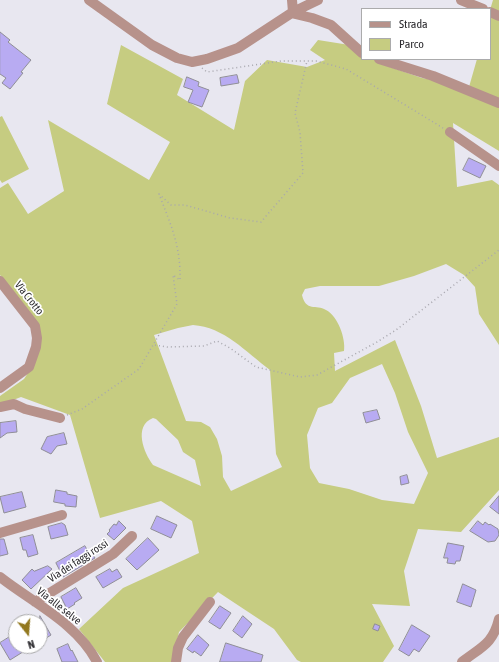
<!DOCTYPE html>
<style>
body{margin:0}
#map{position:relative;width:499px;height:662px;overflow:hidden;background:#e8e7f0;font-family:"Asap Condensed",sans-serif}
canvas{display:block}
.legend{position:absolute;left:361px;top:8px;width:130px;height:52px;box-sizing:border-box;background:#fff;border:1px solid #ababac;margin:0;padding:5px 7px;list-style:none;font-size:12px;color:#2d2c30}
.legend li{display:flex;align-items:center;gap:8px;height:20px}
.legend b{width:20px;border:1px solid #ababac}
.north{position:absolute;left:8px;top:614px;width:40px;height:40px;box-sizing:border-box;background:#fff;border:1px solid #ababac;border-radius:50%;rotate:163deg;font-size:11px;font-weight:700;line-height:16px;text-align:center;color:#2d2c30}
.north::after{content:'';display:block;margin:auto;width:14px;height:18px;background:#92781f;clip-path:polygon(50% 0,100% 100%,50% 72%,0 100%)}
</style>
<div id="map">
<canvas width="499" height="662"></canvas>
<ul class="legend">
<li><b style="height:5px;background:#b7928b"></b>Strada</li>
<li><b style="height:11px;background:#c6cc81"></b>Parco</li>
</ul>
<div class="north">N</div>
</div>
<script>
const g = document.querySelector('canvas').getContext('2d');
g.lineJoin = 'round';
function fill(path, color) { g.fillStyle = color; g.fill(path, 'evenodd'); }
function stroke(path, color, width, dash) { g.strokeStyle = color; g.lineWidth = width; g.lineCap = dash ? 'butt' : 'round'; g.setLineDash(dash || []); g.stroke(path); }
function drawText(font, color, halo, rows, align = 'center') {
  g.font = font + ' "Asap Condensed",sans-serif'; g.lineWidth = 3.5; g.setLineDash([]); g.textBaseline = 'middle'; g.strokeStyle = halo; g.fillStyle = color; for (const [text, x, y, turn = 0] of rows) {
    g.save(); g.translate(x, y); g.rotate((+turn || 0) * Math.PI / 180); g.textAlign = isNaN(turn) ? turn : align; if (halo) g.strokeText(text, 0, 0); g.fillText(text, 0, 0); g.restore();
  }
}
const green = new Path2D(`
 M 493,0 L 499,0 L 499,151 L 453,123 L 457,187 L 492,180 L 499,185 L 499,345 L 479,314 L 475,287 L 464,275 L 446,264 L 414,276 L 379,286 L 320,286 L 305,289 L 302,295 C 306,312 316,304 326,310 C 338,316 346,339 344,351 L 334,353 L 335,371 L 395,340 L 421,406 L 437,458 L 499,437 L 499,490 L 461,532 L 418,529 L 404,571 L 410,606 L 372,604 L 394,646 L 383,662 L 301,662 L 297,660 L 274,629 L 218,592 L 179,632 L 172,662 L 105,662 L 79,629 L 123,588 L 199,553 L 192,521 L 161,501 L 100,518 L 70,415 L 21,397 L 0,405 L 0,396 L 24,379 L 30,370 L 34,319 L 0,275 L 0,188 L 8,183 L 28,214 L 64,191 L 48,120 L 149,180 L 170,142 L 107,104 L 121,45 L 183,79 L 177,95 L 234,130 L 245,81 L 267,60 L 307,67 L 325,60 L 310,50 L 318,40 L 362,47 L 362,59 L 374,59 L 390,67 L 422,78 L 469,87 L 477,59 L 490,59 L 490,10 ZM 193,325 C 224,327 246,352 270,370 L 276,454 L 282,467 L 231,491 L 223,477 L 222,456 L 217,439 L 210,427 L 201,422 L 186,421 L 154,335 L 178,328 ZM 382,364 L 395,393 L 408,432 L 428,473 L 414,504 L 382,500 L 349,489 L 319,483 L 310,468 L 307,435 L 318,408 L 332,403 L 350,378 ZM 153,418 L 156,419 L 178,440 L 183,452 L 195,460 L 201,486 L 153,465 C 144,453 133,426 153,418 Z
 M 2,116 L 29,169 L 2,183 L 0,180 L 0,117 Z`);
const building = new Path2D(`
 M 0,32 L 10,40 L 8,42 L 31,60 L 21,72 L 23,73 L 10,89 L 2,83 L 6,78 L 0,74 Z
 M 237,75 L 239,83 L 221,86 L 220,78 Z
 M 187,77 L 199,82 L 198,86 L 209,90 L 202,107 L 188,102 L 193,90 L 184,87 Z
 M 469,158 L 486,166 L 480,178 L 463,170 Z
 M 377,410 L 380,419 L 366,423 L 363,413 Z
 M 16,421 L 17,432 L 7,433 L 0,438 L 0,423 Z
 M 64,433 L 67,444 L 57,446 L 51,454 L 41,449 L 47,437 Z
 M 407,475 L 409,483 L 401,485 L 400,477 Z
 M 56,490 L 67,492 L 67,494 L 77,496 L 76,507 L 65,506 L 65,504 L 54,502 Z
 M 22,492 L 26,507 L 4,513 L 0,497 Z
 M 499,496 L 499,514 L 490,507 Z
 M 157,516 L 177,525 L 171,538 L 151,529 Z
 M 119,521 L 126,528 L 114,540 L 107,534 L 110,531 L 109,530 L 114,524 L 116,525 Z
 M 478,521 L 483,525 L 485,522 L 489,525 L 490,524 L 498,529 L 499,535 L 495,541 L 488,542 L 470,531 Z
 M 62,523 L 65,525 L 68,535 L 51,539 L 48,527 Z
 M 33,535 L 38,554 L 28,557 L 26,550 L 23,550 L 20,538 Z
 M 148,538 L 159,550 L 137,570 L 126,559 Z
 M 0,539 L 4,539 L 8,554 L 0,556 Z
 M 448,543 L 464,546 L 460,561 L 456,561 L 455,564 L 447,563 L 448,558 L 444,558 Z
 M 85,546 L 89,553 L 91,552 L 95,558 L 63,577 L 56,563 Z
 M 48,566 L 52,569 L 31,589 L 22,580 L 32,569 L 34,571 Z
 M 110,569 L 112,572 L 117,569 L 122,577 L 103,588 L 96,577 Z
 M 463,584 L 476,590 L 471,607 L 457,602 Z
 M 76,588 L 82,598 L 74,603 L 75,604 L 67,609 L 61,597 Z
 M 220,606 L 231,613 L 220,629 L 209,622 Z
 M 40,616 L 51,635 L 40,642 Z
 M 243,616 L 252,624 L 242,638 L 233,631 Z
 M 375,624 L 380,626 L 378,631 L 373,629 Z
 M 412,625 L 430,636 L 419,652 L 414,649 L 409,656 L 399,650 Z
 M 16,633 L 16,646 L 23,646 L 26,650 L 10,660 L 0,643 Z
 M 198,635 L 209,645 L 201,656 L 194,651 L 193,653 L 187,649 Z
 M 226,643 L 263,655 L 261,662 L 220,662 Z
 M 68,644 L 71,651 L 72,650 L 78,662 L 62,662 L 57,649 Z`);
const path = new Path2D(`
 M 202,68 L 207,72 L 281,61 L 316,61 L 346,69 L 443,128
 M 155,345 L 167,347 L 204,346 L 217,341 L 230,348 L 256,367 L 300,377 L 317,375 L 377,342 L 396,330 L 499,250
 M 67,415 L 82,409 L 139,369 L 177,304 L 173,275 L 180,280 C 181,247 171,225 159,194 L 171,205 L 185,205 L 230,218 L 261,222 L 303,173 L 300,132 L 295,113 L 307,61`);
const minor = new Path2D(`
 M 89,0 L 152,45 L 177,58 L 192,62 L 207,59 L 238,48 L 293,12 L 318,0
 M 292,0 L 293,12
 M 461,0 L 483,9
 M 490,12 L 499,16
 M 291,13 L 312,18 L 331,25 L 362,53
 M 379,59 L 433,76 L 499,103
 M 450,132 L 499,166
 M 0,281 L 35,326 L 37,338 L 36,347 L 29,367 L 0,388
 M 0,407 L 14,404 L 25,409 L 60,418
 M 0,533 L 62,515
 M 0,577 C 33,603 77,623 97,662
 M 35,602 L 113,554 L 132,536
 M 176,662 L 178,648 L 183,637 L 210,602
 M 462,662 C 481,647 493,644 499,619`);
const streetNames = [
 ["Via Crotto",29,298,52],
 ["Via dei faggi rossi",78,561,-33],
 ["Via alle selve",59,606,38]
];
fill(green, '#c6cc81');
fill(building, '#b8abf2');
stroke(building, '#8f8e96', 1);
stroke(path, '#a8a7ae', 1.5, [1, 3]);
stroke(minor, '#b7928b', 10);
drawText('11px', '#2d2c30', '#fff', streetNames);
</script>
